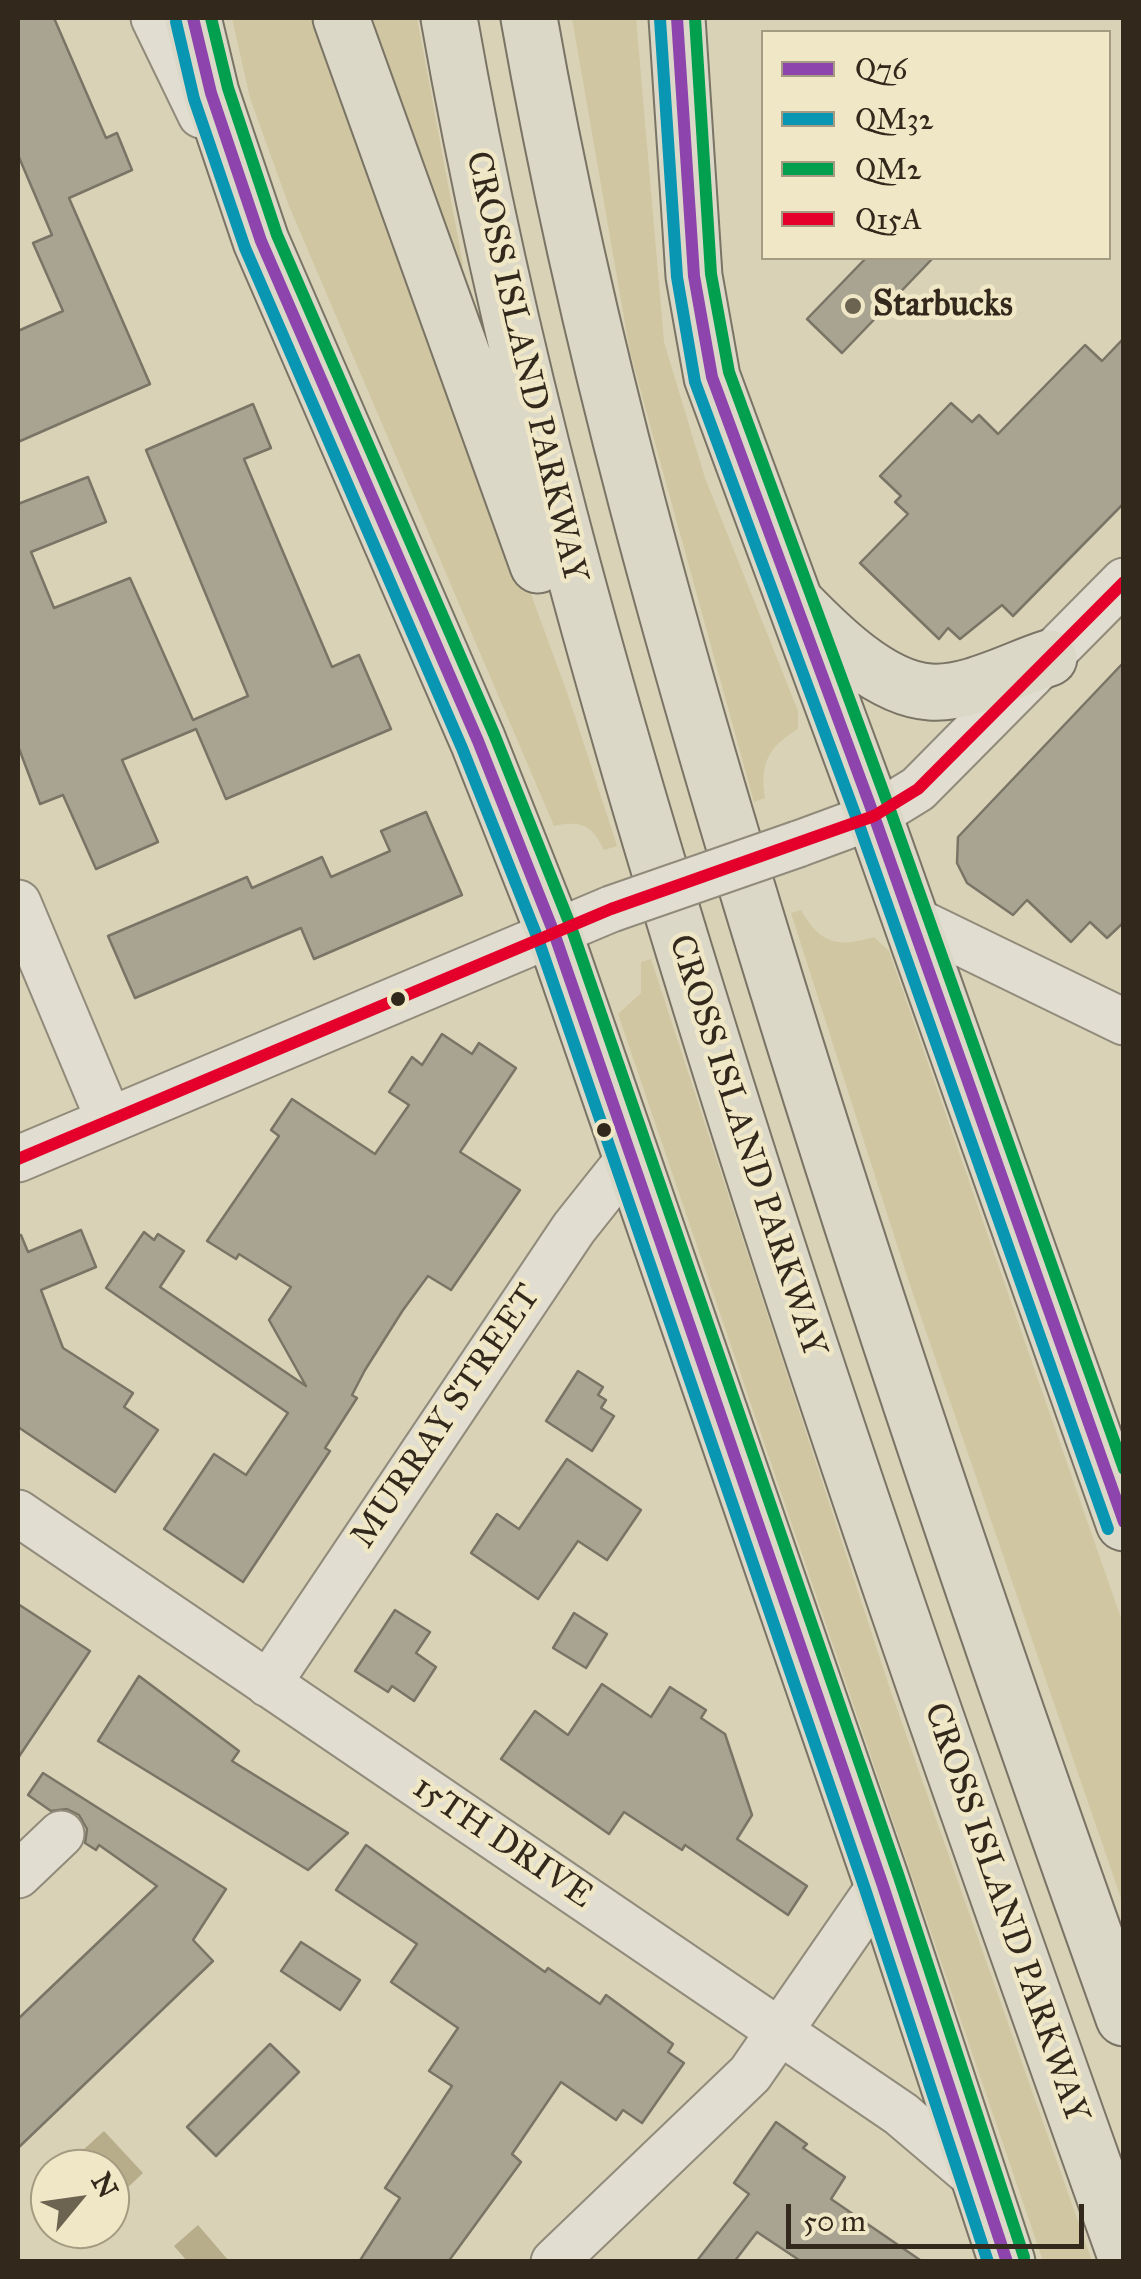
<!DOCTYPE html>
<style>
body{margin:0}
#map{position:relative;width:1141px;height:2279px;overflow:hidden;background:#d9d2b6;font-family:"IM FELL Great Primer",serif}
canvas{display:block}
.frame{position:absolute;inset:0;border:20px solid #32281b;pointer-events:none}
.legend{position:absolute;left:761px;top:30px;width:350px;height:230px;box-sizing:border-box;background:#f0e7c6;border:2px solid #a49b82;margin:0;padding:12px 18px;list-style:none;font-size:30px;color:#32281b}
.legend li{display:flex;align-items:center;gap:20px;height:50px}
.legend b{width:50px;border:2px solid #a49b82}
.north{position:absolute;left:30px;top:2149px;width:100px;height:100px;box-sizing:border-box;background:#f0e7c6;border:2px solid #a49b82;border-radius:50%;rotate:61deg;font-size:28px;font-weight:700;line-height:40px;text-align:center;color:#32281b}
.north::after{content:'';display:block;margin:auto;width:35px;height:45px;background:#6c6451;clip-path:polygon(50% 0,100% 100%,50% 72%,0 100%)}
.scale{position:absolute;left:786px;top:2204px;width:298px;height:45px;box-sizing:border-box;border:5px solid #32281b;border-top:0;padding-left:12px;font-size:30px;line-height:35px;white-space:nowrap;color:#32281b;-webkit-text-stroke:8px #f0e7c6;paint-order:stroke}
</style>
<div id="map">
<canvas width="1141" height="2279"></canvas>
<div class="frame"></div>
<ul class="legend">
<li><b style="height:12px;background:#8e44ad"></b>Q76</li>
<li><b style="height:12px;background:#0896b3"></b>QM32</li>
<li><b style="height:12px;background:#02a04e"></b>QM2</li>
<li><b style="height:12px;background:#e4002b"></b>Q15A</li>
</ul>
<div class="north">N</div>
<div class="scale">50 m</div>
</div>
<script>
const g = document.querySelector('canvas').getContext('2d');
g.lineJoin = 'round';
function fill(path, color) { g.fillStyle = color; g.fill(path, 'evenodd'); }
function stroke(path, color, width, dash) { g.strokeStyle = color; g.lineWidth = width; g.lineCap = dash ? 'butt' : 'round'; g.setLineDash(dash || []); g.stroke(path); }
function drawText(font, color, halo, rows, align = 'center') {
  g.font = font + ' "IM FELL Great Primer",serif'; g.lineWidth = 9; g.setLineDash([]); g.textBaseline = 'middle'; g.strokeStyle = halo; g.fillStyle = color; for (const [text, x, y, turn = 0] of rows) {
    g.save(); g.translate(x, y); g.rotate((+turn || 0) * Math.PI / 180); g.textAlign = isNaN(turn) ? turn : align; if (halo) g.strokeText(text, 0, 0); g.fillText(text, 0, 0); g.restore();
  }
}
const green = new Path2D(`
 M 232,18 L 320,18 L 569,698 L 617,846 L 604,850 C 592,825 581,820 554,826 L 289,206 L 250,98 Z
 M 362,18 L 417,18 L 463,265 L 447,272 Z
 M 572,18 L 636,18 L 664,342 L 705,478 L 798,711 L 798,729 C 769,746 759,764 765,798 L 754,802 L 630,352 Z
 M 801,910 C 820,944 838,948 874,937 L 889,951 L 1123,1624 L 1123,1904 L 908,1279 L 791,913 Z
 M 651,959 L 890,1689 L 1092,2261 L 1043,2261 L 618,1014 L 641,993 L 641,962 Z`);
const water = new Path2D(`
 M 104,2131 L 143,2173 L 122,2193 L 110,2181 L 110,2169 L 99,2169 L 82,2151 Z
 M 198,2225 L 229,2261 L 187,2261 L 174,2246 Z`);
const building = new Path2D(`
 M 18,18 L 54,18 L 106,138 L 117,133 L 132,170 L 69,198 L 150,384 L 18,442 L 18,331 L 63,311 L 33,243 L 52,235 L 18,155 Z
 M 866,258 L 933,258 L 842,353 L 807,319 Z
 M 1124,338 L 1124,503 L 1013,616 L 1002,605 L 960,639 L 948,628 L 939,639 L 860,563 L 908,514 L 895,502 L 901,496 L 880,476 L 951,403 L 972,422 L 979,415 L 998,434 L 1085,345 L 1102,361 Z
 M 253,404 L 271,448 L 244,459 L 280,545 L 332,667 L 359,655 L 391,729 L 226,799 L 196,729 L 122,760 L 158,842 L 96,869 L 63,795 L 40,804 L 18,746 L 18,504 L 88,477 L 106,522 L 31,552 L 54,608 L 130,578 L 193,720 L 248,696 L 146,450 Z
 M 1124,662 L 1124,922 L 1107,938 L 1090,922 L 1071,942 L 1027,900 L 1013,915 L 967,883 L 957,863 L 958,837 Z
 M 426,812 L 462,895 L 314,959 L 301,928 L 135,998 L 108,936 L 247,877 L 252,888 L 322,857 L 331,877 L 390,851 L 381,831 Z
 M 442,1034 L 472,1054 L 479,1043 L 516,1068 L 460,1152 L 520,1190 L 451,1290 L 428,1276 L 403,1310 L 365,1370 L 352,1395 L 357,1398 L 325,1448 L 330,1451 L 243,1582 L 164,1529 L 214,1454 L 246,1475 L 288,1413 L 106,1288 L 144,1232 L 154,1240 L 158,1234 L 184,1251 L 160,1287 L 306,1386 L 269,1320 L 291,1287 L 239,1254 L 236,1259 L 207,1241 L 279,1136 L 271,1130 L 292,1099 L 375,1154 L 409,1105 L 389,1092 L 412,1057 L 422,1065 Z
 M 81,1230 L 96,1267 L 41,1290 L 63,1348 L 133,1393 L 124,1407 L 158,1430 L 115,1492 L 18,1427 L 18,1236 L 21,1235 L 28,1252 Z
 M 578,1371 L 603,1387 L 598,1395 L 606,1400 L 601,1408 L 614,1416 L 592,1451 L 546,1421 Z
 M 567,1459 L 641,1510 L 607,1560 L 578,1541 L 538,1599 L 471,1553 L 497,1514 L 519,1529 Z
 M 18,1604 L 90,1651 L 18,1758 Z
 M 395,1610 L 430,1632 L 416,1653 L 436,1667 L 414,1701 L 392,1686 L 388,1692 L 355,1671 Z
 M 574,1613 L 607,1634 L 586,1668 L 553,1648 Z
 M 139,1676 L 239,1751 L 232,1761 L 348,1833 L 308,1870 L 98,1741 Z
 M 602,1684 L 651,1717 L 670,1687 L 706,1710 L 701,1718 L 725,1734 L 752,1815 L 737,1839 L 807,1886 L 788,1915 L 685,1845 L 682,1850 L 624,1812 L 609,1834 L 501,1759 L 535,1711 L 568,1735 Z
 M 43,1773 L 226,1889 L 193,1940 L 213,1961 L 18,2148 L 18,2019 L 157,1886 L 99,1845 L 96,1850 L 85,1843 L 87,1829 L 79,1815 L 67,1809 L 51,1811 L 28,1795 Z
 M 366,1845 L 545,1972 L 548,1968 L 600,2004 L 606,1995 L 673,2044 L 668,2052 L 684,2063 L 642,2123 L 623,2110 L 616,2120 L 561,2082 L 512,2154 L 521,2162 L 448,2262 L 359,2262 L 400,2198 L 385,2188 L 452,2086 L 429,2071 L 458,2028 L 391,1982 L 417,1944 L 336,1890 Z
 M 301,1942 L 360,1980 L 340,2010 L 281,1971 Z
 M 270,2044 L 299,2072 L 216,2156 L 187,2127 Z
 M 776,2122 L 807,2144 L 803,2148 L 845,2177 L 831,2199 L 923,2262 L 802,2262 L 757,2232 L 734,2262 L 696,2262 L 749,2194 L 734,2183 Z`);
const minor = new Path2D(`
 M 154,18 L 201,115
 M 798,844 L 874,816 L 918,789 L 1124,581
 M 18,903 L 109,1120
 M 910,918 L 1124,1022
 M 18,1159 L 611,909
 M 18,1513 L 901,2114 L 981,2182
 M 268,1684 L 574,1228 L 632,1155
 M 18,1875 L 61,1834
 M 554,2262 L 750,2074 L 882,1883`);
const major = new Path2D(`
 M 193,18 L 211,93 L 261,241 L 478,741 L 554,933 L 882,1883 L 1007,2262
 M 677,18 L 694,276 L 712,377 L 874,816 L 1124,1523
 M 797,604 C 829,637 881,689 930,692 C 968,695 1014,669 1049,658`);
const highway = new Path2D(`
 M 341,18 L 538,565
 M 449,18 C 508,354 600,680 701,1006 C 830,1425 977,1838 1124,2251
 M 529,18 C 587,346 678,665 776,983 C 883,1331 1001,1675 1124,2018`);
const minorBridge = new Path2D(`
 M 611,909 L 798,844`);
const bus1 = new Path2D(`
 M 193,18 L 211,93 L 261,241 L 478,741 L 554,933 L 882,1883 L 1007,2262
 M 677,18 L 694,276 L 712,377 L 874,816 L 1124,1522`);
const bus2 = new Path2D(`
 M 660,19 L 677,277 L 695,382 L 858,822 L 1108,1529
 M 176,22 L 194,99 L 245,248 L 462,748 L 538,939 L 865,1889 L 988,2262`);
const bus3 = new Path2D(`
 M 211,18 L 228,88 L 277,235 L 494,734 L 571,927 L 899,1877 L 1024,2257
 M 695,18 L 711,274 L 729,372 L 890,810 L 1124,1469`);
const bus4 = new Path2D(`
 M 18,1159 L 611,909 L 874,816 L 918,789 L 1124,582`);
const markers = [
 [853,306,10,"#6c6451"],
 [398,999,9,"#32281b"],
 [604,1130,9,"#32281b"]
];
const poiNames = [
 ["Starbucks",873,306]
];
const streetNames = [
 ["CROSS ISLAND PARKWAY",525,367,77],
 ["CROSS ISLAND PARKWAY",746,1146,72],
 ["MURRAY STREET",447,1417,-56],
 ["15TH DRIVE",502,1843,34],
 ["CROSS ISLAND PARKWAY",1005,1913,71]
];
fill(green, '#d0c6a1');
fill(water, '#b8ad8a');
fill(building, '#a9a491');
stroke(building, '#797465', 2.5);
stroke(minor, '#908b7a', 49);
stroke(major, '#797465', 59);
stroke(highway, '#797465', 59);
stroke(minor, '#e1ddd0', 45);
stroke(major, '#dcd8c8', 55);
stroke(highway, '#dcd8c8', 55);
stroke(minorBridge, '#908b7a', 49, []);
stroke(minorBridge, '#e1ddd0', 45);
stroke(bus1, '#8e44ad', 12);
stroke(bus2, '#0896b3', 12);
stroke(bus3, '#02a04e', 12);
stroke(bus4, '#e4002b', 12);
for (const [x, y, r, color] of markers) { const dot = new Path2D(); dot.arc(x, y, r, 0, 2 * Math.PI); g.fillStyle = color; g.fill(dot); stroke(dot, '#f0e7c6', 4); }
drawText('bold 35px', '#32281b', '#f0e7c6', poiNames, 'left');
drawText('35px', '#32281b', '#f0e7c6', streetNames);
</script>
